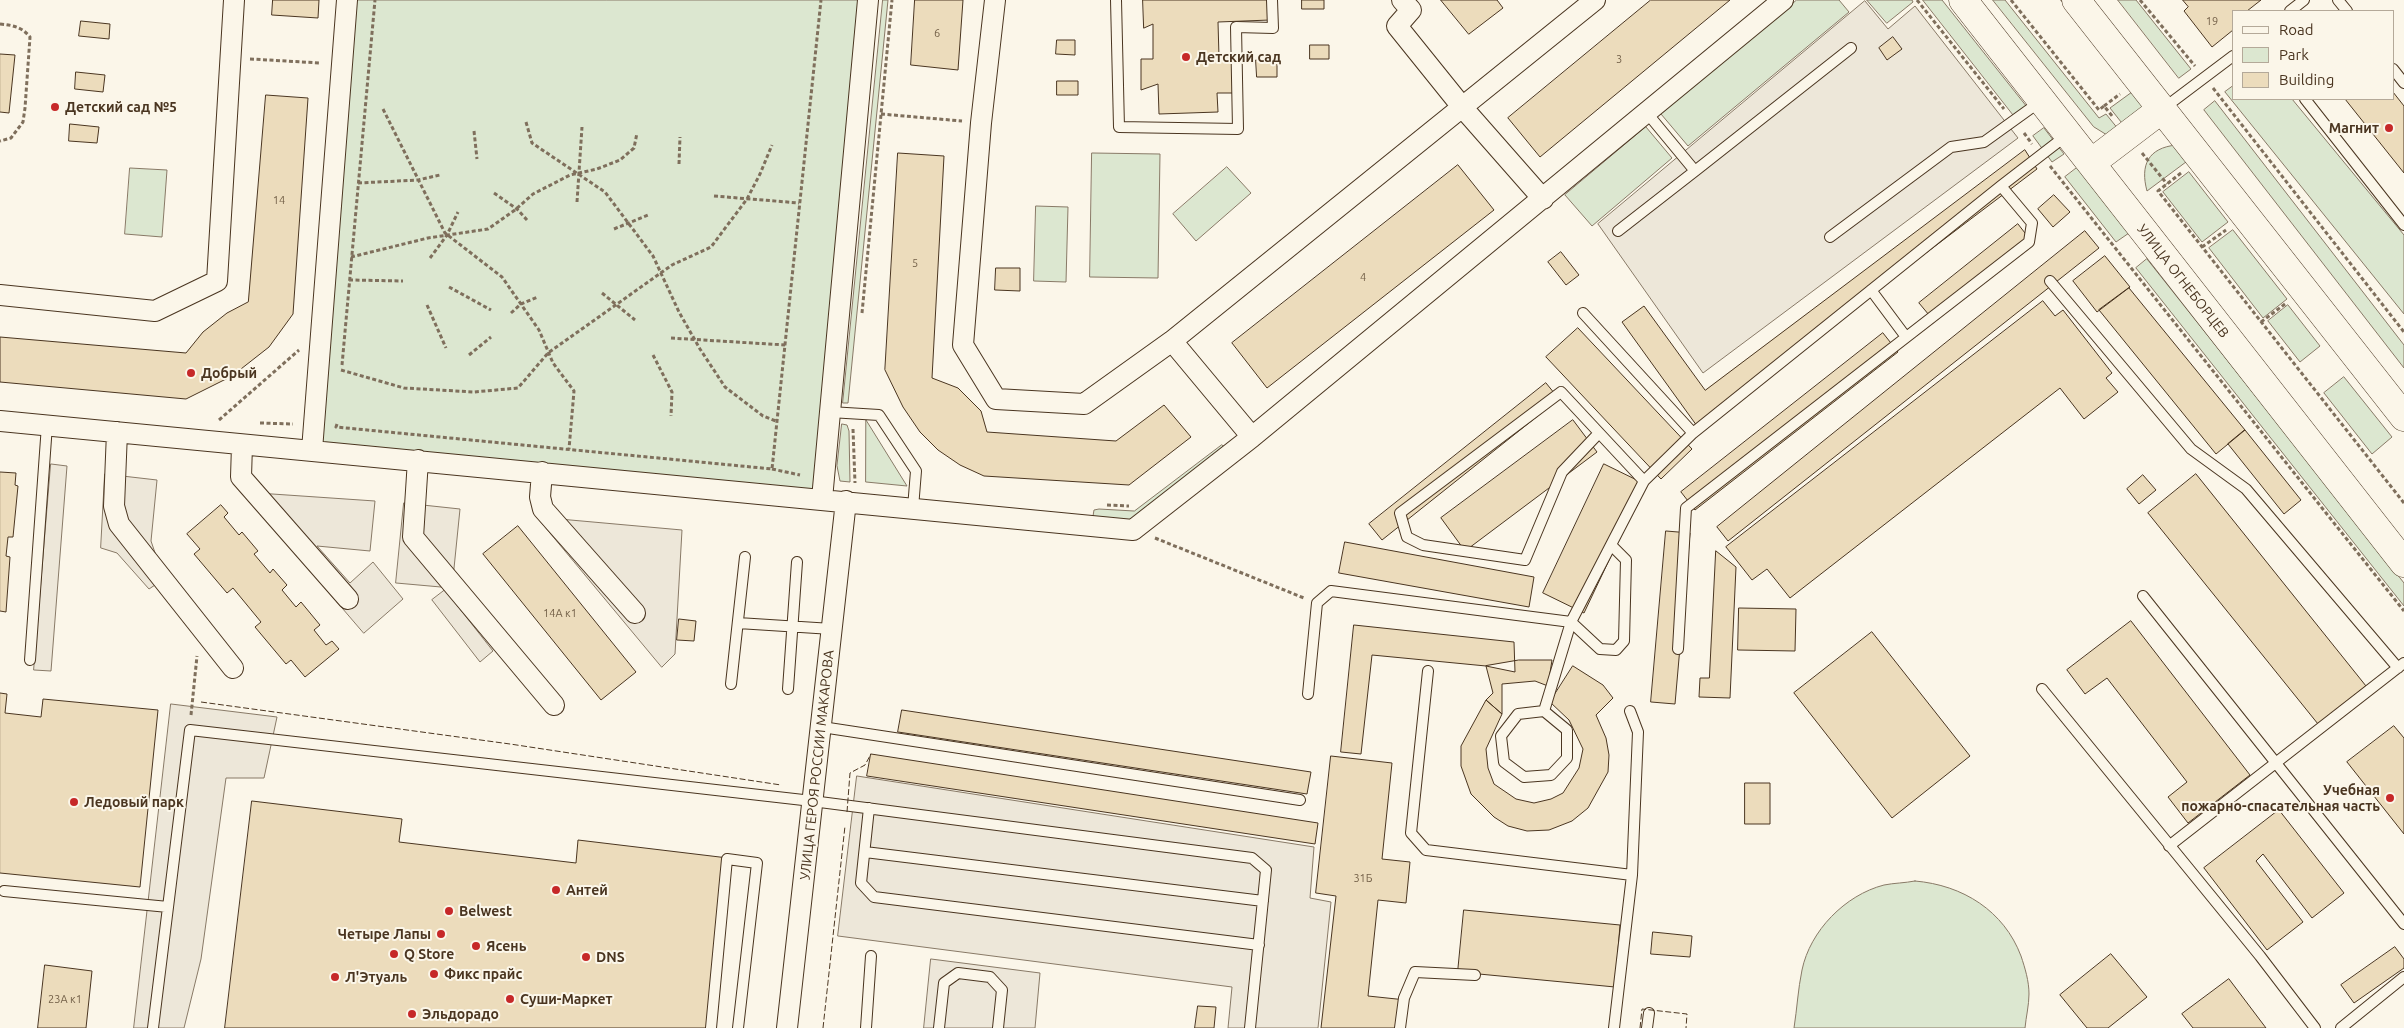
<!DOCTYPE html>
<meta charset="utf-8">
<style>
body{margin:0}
#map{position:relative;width:2404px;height:1028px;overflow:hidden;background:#fbf6e9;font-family:Ubuntu,sans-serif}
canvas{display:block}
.legend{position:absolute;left:2232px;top:10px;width:162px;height:90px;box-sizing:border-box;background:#fbf6e9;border:1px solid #b4a999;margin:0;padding:6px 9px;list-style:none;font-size:15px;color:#4a3520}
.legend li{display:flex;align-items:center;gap:10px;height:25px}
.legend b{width:25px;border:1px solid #b4a999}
</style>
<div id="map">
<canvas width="2404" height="1028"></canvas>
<ul class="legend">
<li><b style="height:6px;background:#fbf6e9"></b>Road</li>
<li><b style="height:14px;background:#dce7d0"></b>Park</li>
<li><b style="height:14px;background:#ecdcbc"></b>Building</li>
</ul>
</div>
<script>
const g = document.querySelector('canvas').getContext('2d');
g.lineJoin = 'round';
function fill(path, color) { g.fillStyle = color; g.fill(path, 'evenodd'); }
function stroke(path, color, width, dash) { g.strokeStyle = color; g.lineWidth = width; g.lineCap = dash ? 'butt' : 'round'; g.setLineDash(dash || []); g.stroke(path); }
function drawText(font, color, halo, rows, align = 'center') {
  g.font = font + ' Ubuntu,sans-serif'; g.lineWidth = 4; g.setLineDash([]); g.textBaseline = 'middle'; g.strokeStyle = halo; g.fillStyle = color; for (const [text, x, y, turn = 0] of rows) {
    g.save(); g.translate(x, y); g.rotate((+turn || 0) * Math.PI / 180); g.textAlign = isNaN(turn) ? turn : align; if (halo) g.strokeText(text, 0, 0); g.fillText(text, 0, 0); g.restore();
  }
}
const green = new Path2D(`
 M 350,0 L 864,0 L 819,493 L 315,450 Z
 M 883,0 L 888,0 L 848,403 L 843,403 Z
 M 1797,0 L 1839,0 L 1849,12 L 1688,146 L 1661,114 Z
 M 1867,0 L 1912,0 L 1913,2 L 1887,23 Z
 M 1923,0 L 1942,0 L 2031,112 L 2019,122 Z
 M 1993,0 L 2005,0 L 2099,118 L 2106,114 L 2123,135 L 2107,135 L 2094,127 Z
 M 2061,0 L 2074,0 L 2149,98 L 2129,132 L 2110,108 L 2132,92 Z
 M 2118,0 L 2136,0 L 2191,69 L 2179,78 Z
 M 2233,86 L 2233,99 L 2292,99 L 2404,235 L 2404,314 L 2225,92 Z
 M 2215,101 L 2404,345 L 2404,368 L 2204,110 Z
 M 1646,127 L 1672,158 L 1592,226 L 1565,195 Z
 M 2044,128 L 2064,154 L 2052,162 L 2033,136 Z
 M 2176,145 L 2194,156 L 2147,191 C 2140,165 2148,148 2176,145 Z
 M 1092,153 L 1160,154 L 1158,278 L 1090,277 Z
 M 1227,167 L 1251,193 L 1196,241 L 1173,214 Z
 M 2078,167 L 2129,233 L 2116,242 L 2065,177 Z
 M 130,168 L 167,170 L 162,237 L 125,234 Z
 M 2189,172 L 2228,222 L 2202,242 L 2163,192 Z
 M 1036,206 L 1068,207 L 1066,282 L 1034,281 Z
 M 2233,230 L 2287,299 L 2263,318 L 2209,248 Z
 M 2147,259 L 2404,583 L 2404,606 L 2136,268 Z
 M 2288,305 L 2320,346 L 2300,362 L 2268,321 Z
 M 2344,377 L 2392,437 L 2372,454 L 2324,393 Z
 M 866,420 L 907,486 L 866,482 Z
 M 842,424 L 847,425 L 849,431 L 850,482 L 840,481 L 837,466 Z
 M 1222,445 L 1226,448 L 1134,520 L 1101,519 L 1093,516 L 1094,510 L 1099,509 L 1134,511 Z
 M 1915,881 C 1963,885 2004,911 2021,956 C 2025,968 2029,981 2029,994 C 2029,1005 2026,1017 2025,1028 L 1794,1028 C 1797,1009 1798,989 1802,970 C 1810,931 1845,895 1884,885 C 1894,883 1905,883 1915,881 Z`);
const parking = new Path2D(`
 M 1865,1 L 1888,29 L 1915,6 L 2018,138 L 1703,373 L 1598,224 Z
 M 51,464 L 67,466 L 51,671 L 34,670 Z
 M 105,474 L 157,480 L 151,541 L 164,579 L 149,589 L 117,553 L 101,548 Z
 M 243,492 L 375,501 L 370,551 L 317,546 L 350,583 L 373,562 L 403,599 L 364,633 Z
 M 404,503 L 460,509 L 452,588 L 396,583 Z
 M 537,517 L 682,530 L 675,654 L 662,667 Z
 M 445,590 L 493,651 L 480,662 L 432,600 Z
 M 171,704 L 277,717 L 264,778 L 226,778 L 201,959 L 184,1028 L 134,1028 Z
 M 857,776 L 1314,847 L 1310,898 L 1331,902 L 1318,1028 L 1228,1028 L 1232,987 L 838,936 Z
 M 931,959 L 1040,973 L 1035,1028 L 924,1028 Z`);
const building = new Path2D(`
 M 273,0 L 319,0 L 318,18 L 272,15 Z
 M 915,0 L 963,0 L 958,70 L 911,65 Z
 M 1143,0 L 1269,0 L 1270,20 L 1218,22 L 1219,57 L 1233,57 L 1234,93 L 1217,93 L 1218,112 L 1159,114 L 1158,84 L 1141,90 L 1141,59 L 1153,59 L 1153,24 L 1144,28 Z
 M 1302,0 L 1324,0 L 1324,9 L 1302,9 Z
 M 1441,0 L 1497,0 L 1503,8 L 1469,34 Z
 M 1651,0 L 1730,0 L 1540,157 L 1508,118 Z
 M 2183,0 L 2261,0 L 2247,11 L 2233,11 L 2233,30 L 2212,47 L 2184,11 L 2188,7 Z
 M 81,21 L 110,24 L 109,39 L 79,36 Z
 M 1893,37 L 1902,49 L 1887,60 L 1879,48 Z
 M 1057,40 L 1075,40 L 1075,55 L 1056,54 Z
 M 1310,45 L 1329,45 L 1329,59 L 1310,59 Z
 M 0,54 L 15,55 L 9,113 L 0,112 Z
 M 1256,60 L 1277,60 L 1277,77 L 1257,77 Z
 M 76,72 L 105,75 L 103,92 L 75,89 Z
 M 1057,81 L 1078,81 L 1078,95 L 1057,95 Z
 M 2393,92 L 2404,106 L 2404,173 L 2345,99 L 2393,99 Z
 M 266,95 L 308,98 L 293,314 L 269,347 L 232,376 L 186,399 L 0,382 L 0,337 L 186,353 L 203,332 L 227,313 L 248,302 Z
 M 70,124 L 99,127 L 97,143 L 69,141 Z
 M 2025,150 L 2037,169 L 1697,426 L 1622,322 L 1644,306 L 1705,390 Z
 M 898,153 L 944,156 L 932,378 L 958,388 L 981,411 L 987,432 L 1116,441 L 1164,405 L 1191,437 L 1129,485 L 984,476 L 960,465 L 938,450 L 920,432 L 903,407 L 885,370 Z
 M 1458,165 L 1494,210 L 1267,388 L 1232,343 Z
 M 2054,195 L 2070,212 L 2053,227 L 2038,209 Z
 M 2018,224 L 2032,242 L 1934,321 L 1919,303 Z
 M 2085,231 L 2099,248 L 1728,541 L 1717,527 Z
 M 1561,252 L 1579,275 L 1566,285 L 1548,262 Z
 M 2105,256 L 2130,287 L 2097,312 L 2073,281 Z
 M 996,268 L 1020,268 L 1020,291 L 995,290 Z
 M 2129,288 L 2245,430 L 2216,454 L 2099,310 Z
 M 2043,301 L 2055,316 L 2063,310 L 2112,373 L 2106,378 L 2118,392 L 2084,419 L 2060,388 L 1790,598 L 1767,569 L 1752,580 L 1726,547 Z
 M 1578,328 L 1692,449 L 1661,479 L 1546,357 Z
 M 1883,333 L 1898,352 L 1695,510 L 1681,492 Z
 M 1546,383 L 1559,399 L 1382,540 L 1369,524 Z
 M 1573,420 L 1597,452 L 1465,551 L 1441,518 Z
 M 2245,430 L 2301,500 L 2284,514 L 2228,444 Z
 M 1604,464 L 1645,484 L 1584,613 L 1543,593 Z
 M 0,472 L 16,473 L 15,485 L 18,486 L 13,537 L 8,537 L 6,556 L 10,557 L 6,612 L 0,611 Z
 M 2196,474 L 2366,686 L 2318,724 L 2148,513 Z
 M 2143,475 L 2156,490 L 2139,504 L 2127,489 Z
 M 221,505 L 228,513 L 224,517 L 239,535 L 242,532 L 258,551 L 254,554 L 270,573 L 273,569 L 287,585 L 282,590 L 296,607 L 301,602 L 320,625 L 314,630 L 326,645 L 332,641 L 339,649 L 305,677 L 291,660 L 286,664 L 255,627 L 261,622 L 233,588 L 227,593 L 194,554 L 200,549 L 187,534 Z
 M 518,526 L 636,672 L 601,700 L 483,554 Z
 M 1666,531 L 1690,533 L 1675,704 L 1651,702 Z
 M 1345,542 L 1534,577 L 1529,607 L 1339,573 Z
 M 1716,551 L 1736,567 L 1730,698 L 1699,697 L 1700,678 L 1709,678 Z
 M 1739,608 L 1796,609 L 1795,651 L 1738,650 Z
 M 679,619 L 696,621 L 694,641 L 677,640 Z
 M 2131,621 L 2250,775 L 2188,823 L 2168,797 L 2187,782 L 2107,678 L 2085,694 L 2067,670 Z
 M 1354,625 L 1514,642 L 1515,672 L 1486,666 L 1372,655 L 1361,754 L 1341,752 Z
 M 1872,632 L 1970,756 L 1892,818 L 1794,693 Z
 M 1519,660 L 1552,660 L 1548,686 L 1535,681 L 1502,684 L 1502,714 L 1486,700 L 1493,693 L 1486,666 Z
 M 1573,666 L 1603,685 L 1613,698 L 1596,715 L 1606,738 L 1609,755 L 1608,772 L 1588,808 L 1572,821 L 1549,830 L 1527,831 L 1508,826 L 1494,817 L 1471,794 L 1461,766 L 1461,746 L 1486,700 L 1502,714 L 1486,749 L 1488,768 L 1494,784 L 1516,799 L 1534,803 L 1551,799 L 1563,793 L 1579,768 L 1583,749 L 1569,720 L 1550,702 Z
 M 0,693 L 7,694 L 5,713 L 41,717 L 43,699 L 158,710 L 140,887 L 0,873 Z
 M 902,710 L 1311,772 L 1307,794 L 898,732 Z
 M 2394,726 L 2404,738 L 2404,834 L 2347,762 Z
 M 871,754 L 1318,823 L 1315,844 L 867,776 Z
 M 1331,756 L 1392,763 L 1382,859 L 1410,862 L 1406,903 L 1378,900 L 1368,996 L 1406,1000 L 1403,1028 L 1321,1028 L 1336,896 L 1316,893 Z
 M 1745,783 L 1770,783 L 1770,824 L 1745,824 Z
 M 252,801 L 402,819 L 399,842 L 576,863 L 578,840 L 728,858 L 708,1028 L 225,1028 Z
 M 2279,810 L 2344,893 L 2312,918 L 2263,854 L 2256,861 L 2303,922 L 2267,950 L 2204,868 Z
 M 1464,910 L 1620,925 L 1615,987 L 1458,972 Z
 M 1653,932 L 1692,936 L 1690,957 L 1651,954 Z
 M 2395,947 L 2404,959 L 2404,968 L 2354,1003 L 2341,985 Z
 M 2111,954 L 2147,997 L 2108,1028 L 2087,1028 L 2060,995 Z
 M 45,965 L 92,971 L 86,1028 L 38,1028 Z
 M 2229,979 L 2266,1028 L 2193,1028 L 2182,1014 Z
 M 1198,1006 L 1216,1007 L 1214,1028 L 1195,1028 Z`);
const path = new Path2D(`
 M 1917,0 L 2004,109
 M 2011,0 L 2099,110 L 2104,106 L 2113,117
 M 2140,0 L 2195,66
 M 0,24 C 12,25 22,27 30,37 L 25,108 L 23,122 L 11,138 L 0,141
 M 250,59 L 321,63
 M 2213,88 L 2404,332
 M 2104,106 L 2120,94
 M 383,109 L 445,233 L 502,277 L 539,330 L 553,363 L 574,391 L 569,449
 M 881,114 L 962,121
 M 526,122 L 532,143 L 605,192 L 653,256 L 679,312 L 700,349 L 725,387 L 763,416 L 776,421
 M 474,131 L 477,159
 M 2024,133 L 2032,144
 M 2142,153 L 2167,184
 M 679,164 L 680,137
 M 2050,166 L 2404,611
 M 2181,173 L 2158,191 L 2404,503
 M 358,183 L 418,180 L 440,175
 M 494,193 L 517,209 L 527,220
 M 714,196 L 799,203
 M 577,202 L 582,127
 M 614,229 L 648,215
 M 2202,247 L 2226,230
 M 351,257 L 428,238 L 488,229 L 515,210 L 533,194 L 570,175 L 597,169 L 620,160 L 634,148 L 637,133
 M 430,258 L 447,235 L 458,212
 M 349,280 L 403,281
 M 449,287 L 491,310
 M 602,293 L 635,320
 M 427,305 L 446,348
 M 511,313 L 521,304 L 538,297
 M 862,313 L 892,0
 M 2261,322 L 2285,304
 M 671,338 L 785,345
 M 469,355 L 491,337
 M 653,355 L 672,392 L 671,416
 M 342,365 L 375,0
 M 341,370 L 404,388 L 474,392 L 518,388 L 548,353 L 672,265 L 711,247 L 747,199 L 760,174 L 772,145
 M 219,420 L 299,350
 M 260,423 L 293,424
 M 337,424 L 336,427 L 772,469 L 821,0
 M 853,429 L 855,483
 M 772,469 L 800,475
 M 1107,505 L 1129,506
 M 1155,538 L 1304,598
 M 191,715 L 197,656`);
const lane = new Path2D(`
 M 1116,0 L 1119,127 L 1238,129 L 1236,27 L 1273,28 L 1272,0
 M 2338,0 L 2347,11
 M 2290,11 L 2304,0
 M 2393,69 L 2404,83
 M 2305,99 L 2404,225
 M 2164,108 L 2233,56
 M 1695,171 L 1851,48
 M 1618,231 L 1695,171 L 1647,113
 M 1830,237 L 1951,147 L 1984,142 L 2041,101
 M 2050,281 L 2191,449 L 2246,489 L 2398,668
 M 1871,290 L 1906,337
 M 1583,313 L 1693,433
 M 830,412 L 879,415 L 916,471 L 913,508
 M 1599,433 L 1562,472 L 1525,560 L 1423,545 L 1407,537 L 1400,513 L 1561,392 L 1644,481
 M 2143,596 L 2404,924
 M 738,623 L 832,629
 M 1678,649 L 1686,508 L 2029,242 L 2032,223 L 2001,186
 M 30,660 L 47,425
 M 1428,671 L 1411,833 L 1426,850 L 1632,875
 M 731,684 L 745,557
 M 788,689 L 797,562
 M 2042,689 L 2260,956 L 2315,1028
 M 1308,694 L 1317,603 L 1331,591 L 1571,622 L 1600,649 L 1616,650 L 1624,641 L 1626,560 L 1611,545
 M 1544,711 L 1567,730 L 1567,758 L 1551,775 L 1524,777 L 1504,762 L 1501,736 L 1518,714 L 1544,711 L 1571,622 L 1644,481 L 1693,433 L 2001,186 L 2067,135
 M 822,727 L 1300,800
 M 869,808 L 861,883 L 874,897 L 1259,945
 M 2169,846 L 2404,663
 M 865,852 L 1263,901
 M 4,891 L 168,907
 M 153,1028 L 190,730 L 812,801 L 1252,858 L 1266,870 L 1250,1028
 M 711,1028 L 727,859 L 757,863 L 738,1028
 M 866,1028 L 871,956
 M 939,1028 L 944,983 L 958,973 L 990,977 L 1002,990 L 998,1028
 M 1400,1028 L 1404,998 L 1415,972 L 1475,975
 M 1614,1028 L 1632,875 L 1638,732 L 1630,711
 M 1647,1028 L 1649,1013
 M 2341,1028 L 2404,977`);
const street = new Path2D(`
 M 995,0 L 981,123 L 963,345 L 996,399 L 1084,404 L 1172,341 L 1595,0
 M 1402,0 L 1411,10 L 1397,26 L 1463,108 L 1543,199
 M 0,295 L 155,311 L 217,281 L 234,0
 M 1172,341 L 1252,437
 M 0,421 L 1133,530 L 1252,437 L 1783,0
 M 117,432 L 114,506 L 119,524 L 233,668
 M 242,445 L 241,477 L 348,599
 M 312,450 L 347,0
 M 418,460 L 413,537 L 554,705
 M 542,472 L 540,497 L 543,509 L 635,613
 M 822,499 L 868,0
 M 787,1028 L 846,501`);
const secondary = new Path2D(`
 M 1963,0 L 2404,563
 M 2076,0 L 2404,417
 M 2091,163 L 2162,109`);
const fence = new Path2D(`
 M 201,702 L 510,744 L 781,785
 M 847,812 L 850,773 L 865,765 L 871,754
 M 823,1028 L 845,826
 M 1640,1028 L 1642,1009 L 1687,1014 L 1686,1028`);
const markers = [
 [1186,57,5,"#c62828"],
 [55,107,5,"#c62828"],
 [2389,128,5,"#c62828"],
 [191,373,5,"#c62828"],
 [2390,798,5,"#c62828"],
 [74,802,5,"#c62828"],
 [556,890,5,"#c62828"],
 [449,911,5,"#c62828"],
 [441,934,5,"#c62828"],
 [476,946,5,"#c62828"],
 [394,954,5,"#c62828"],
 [586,957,5,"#c62828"],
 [434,974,5,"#c62828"],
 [335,977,5,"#c62828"],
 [510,999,5,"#c62828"],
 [412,1014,5,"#c62828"]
];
const numberNames = [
 ["19",2212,21],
 ["6",937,33],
 ["3",1619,59],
 ["14",279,200],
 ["5",915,263],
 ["4",1363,277],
 ["14А к1",560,613],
 ["31Б",1363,878],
 ["23А к1",65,999]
];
const poiNames = [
 ["Детский сад",1196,57],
 ["Детский сад №5",65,107],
 ["Магнит",2379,128,"right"],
 ["Добрый",201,373],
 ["Учебная",2380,790,"right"],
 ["пожарно-спасательная часть",2380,806,"right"],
 ["Ледовый парк",84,802],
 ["Антей",566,890],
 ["Belwest",459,911],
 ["Четыре Лапы",431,934,"right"],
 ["Ясень",486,946],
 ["Q Store",404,954],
 ["DNS",596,957],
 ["Фикс прайс",444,974],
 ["Л'Этуаль",345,977],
 ["Суши-Маркет",520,999],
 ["Эльдорадо",422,1014]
];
const streetNames = [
 ["УЛИЦА ОГНЕБОРЦЕВ",2183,281,52],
 ["УЛИЦА ГЕРОЯ РОССИИ МАКАРОВА",817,765,-84]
];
fill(green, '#dce7d0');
stroke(green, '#887966', 1);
fill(parking, '#ede7d9');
stroke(parking, '#887966', 1);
fill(building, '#ecdcbc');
stroke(building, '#4a3520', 1);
stroke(lane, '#4a3520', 12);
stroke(street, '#4a3520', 22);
stroke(secondary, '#4a3520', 29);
stroke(path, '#7f6f5c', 3, [4, 2.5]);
stroke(lane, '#fbf6e9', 10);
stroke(street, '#fbf6e9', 20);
stroke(secondary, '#fbf6e9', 28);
stroke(fence, '#4a3520', 1, [6, 2.5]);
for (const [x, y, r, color] of markers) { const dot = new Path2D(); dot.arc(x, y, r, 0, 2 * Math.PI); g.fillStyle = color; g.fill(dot); stroke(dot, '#fbf6e9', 2); }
drawText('11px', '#725f47', null, numberNames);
drawText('bold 14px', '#4a3520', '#fbf6e9', poiNames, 'left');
drawText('14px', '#4a3520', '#fbf6e9', streetNames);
</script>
